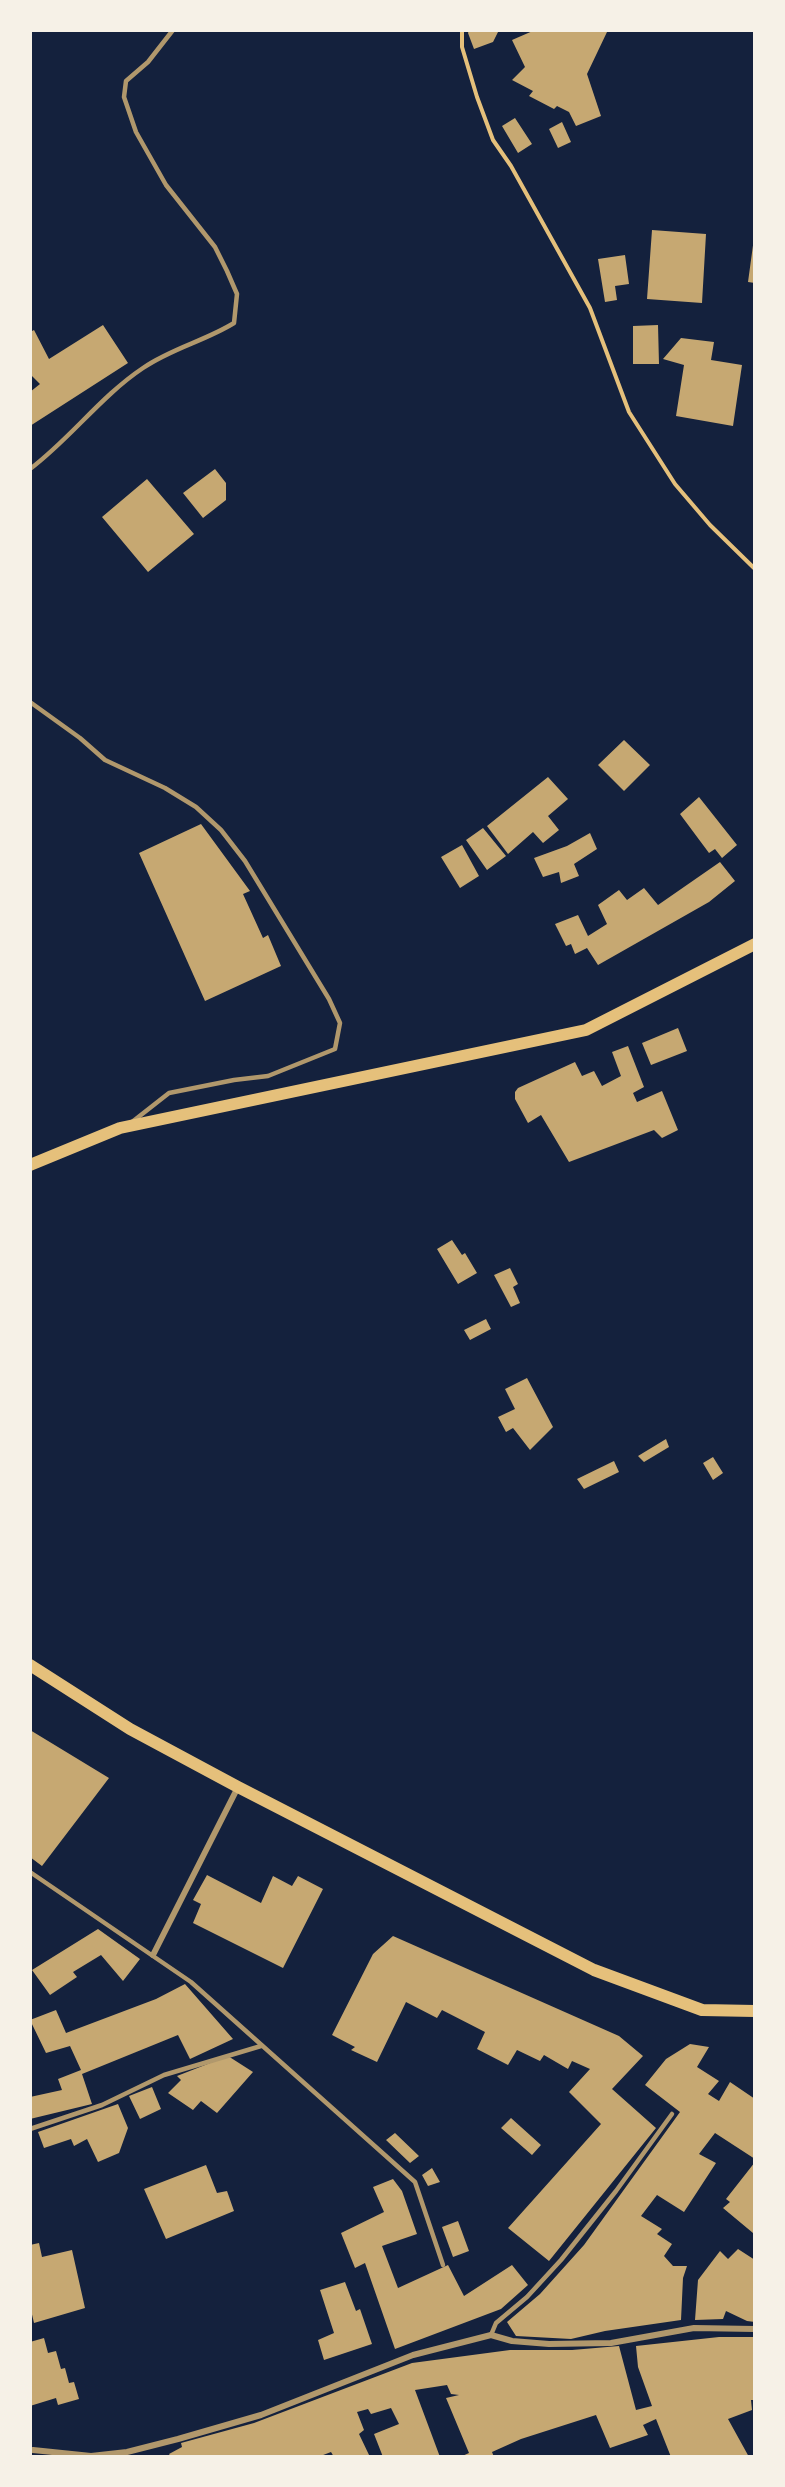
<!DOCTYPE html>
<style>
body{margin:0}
#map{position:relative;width:785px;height:2487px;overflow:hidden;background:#14213d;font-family:Arial,sans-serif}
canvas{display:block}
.frame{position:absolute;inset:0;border:32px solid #f6f1e7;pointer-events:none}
</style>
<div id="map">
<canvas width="785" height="2487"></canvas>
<div class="frame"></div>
</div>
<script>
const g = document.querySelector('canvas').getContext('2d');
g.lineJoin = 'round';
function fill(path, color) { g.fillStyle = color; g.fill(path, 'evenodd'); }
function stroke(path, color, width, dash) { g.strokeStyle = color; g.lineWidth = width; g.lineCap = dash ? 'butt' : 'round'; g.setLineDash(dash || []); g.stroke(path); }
const building = new Path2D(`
 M 469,30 L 499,30 L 493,42 L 474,49 L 468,33 Z
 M 535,30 L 602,30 L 607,32 L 587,74 L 601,116 L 576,126 L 569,112 L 557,106 L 554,109 L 529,96 L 533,91 L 512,80 L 525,67 L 512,40 Z
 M 515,118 L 532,144 L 518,153 L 502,126 Z
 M 562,122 L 571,142 L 558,148 L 549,129 Z
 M 652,230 L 706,234 L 702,303 L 647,299 Z
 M 754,238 L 755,239 L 755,283 L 748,282 Z
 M 625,255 L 629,284 L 615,286 L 617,300 L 605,302 L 598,259 Z
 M 103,325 L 128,363 L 30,426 L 30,392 L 40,384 L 30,374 L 30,332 L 34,330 L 49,359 Z
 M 658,325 L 659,364 L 633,364 L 633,326 Z
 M 681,338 L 714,342 L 711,360 L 742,365 L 733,426 L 676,416 L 684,365 L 663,359 Z
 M 215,469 L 226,483 L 226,500 L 203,518 L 183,493 Z
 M 147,479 L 194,534 L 148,572 L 102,517 Z
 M 624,740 L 650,765 L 624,791 L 598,765 Z
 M 548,777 L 568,799 L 548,816 L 559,830 L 543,843 L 533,832 L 508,854 L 487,826 Z
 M 699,797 L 737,845 L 722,858 L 715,849 L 709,853 L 680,814 Z
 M 201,824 L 250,891 L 243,894 L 263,938 L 268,935 L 281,966 L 205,1001 L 139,853 Z
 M 483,828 L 506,856 L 487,870 L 466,840 Z
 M 590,833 L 597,849 L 574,864 L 579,876 L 561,883 L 559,872 L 543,877 L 534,858 L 567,846 Z
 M 462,845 L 479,876 L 460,888 L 441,857 Z
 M 720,862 L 735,881 L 709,902 L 598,965 L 587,948 L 575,954 L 571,944 L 566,946 L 555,924 L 578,915 L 588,936 L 607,924 L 598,905 L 619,890 L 627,900 L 644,888 L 658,905 Z
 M 678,1028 L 687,1051 L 651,1065 L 642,1043 Z
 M 628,1046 L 644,1087 L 633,1093 L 637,1102 L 662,1091 L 678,1130 L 662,1138 L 654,1130 L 569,1162 L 541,1115 L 528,1123 L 515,1099 L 515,1092 L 518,1088 L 575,1062 L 582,1076 L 594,1071 L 602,1086 L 621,1076 L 612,1052 Z
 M 452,1240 L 462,1255 L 465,1253 L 477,1273 L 458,1284 L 437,1249 Z
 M 510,1268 L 518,1284 L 513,1287 L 520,1303 L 511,1307 L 494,1275 Z
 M 486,1319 L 491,1329 L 470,1340 L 464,1330 Z
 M 527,1378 L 553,1427 L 530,1450 L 513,1428 L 506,1432 L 498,1417 L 515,1409 L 505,1389 Z
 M 666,1439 L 669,1447 L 644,1462 L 638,1456 Z
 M 713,1457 L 723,1473 L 713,1480 L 703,1463 Z
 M 614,1461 L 619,1472 L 584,1489 L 577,1479 Z
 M 30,1730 L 109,1778 L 42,1866 L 30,1857 Z
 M 207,1875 L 261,1903 L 273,1876 L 292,1886 L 298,1876 L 323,1889 L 283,1968 L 193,1923 L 201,1904 L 193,1900 Z
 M 98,1929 L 140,1959 L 123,1981 L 101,1955 L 73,1972 L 77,1977 L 50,1995 L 32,1970 Z
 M 393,1936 L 619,2036 L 643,2056 L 612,2089 L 656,2128 L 549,2261 L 508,2228 L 601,2124 L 569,2092 L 590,2069 L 572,2061 L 568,2069 L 544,2055 L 540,2061 L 517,2050 L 508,2065 L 477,2049 L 485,2032 L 442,2010 L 437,2018 L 406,2002 L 377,2062 L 351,2050 L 355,2047 L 332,2035 L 373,1954 Z
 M 185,1984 L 233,2039 L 190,2059 L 178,2035 L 82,2074 L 92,2104 L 30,2119 L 30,2097 L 62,2090 L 58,2079 L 81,2070 L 70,2046 L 46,2053 L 30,2020 L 56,2010 L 66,2033 L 156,1999 Z
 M 690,2044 L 709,2047 L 697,2067 L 719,2081 L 708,2094 L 719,2101 L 730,2082 L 755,2099 L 753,2110 L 755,2112 L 755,2159 L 715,2133 L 699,2154 L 716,2163 L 684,2212 L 657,2195 L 641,2216 L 662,2229 L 657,2234 L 672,2244 L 664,2256 L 673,2266 L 687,2266 L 683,2278 L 681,2320 L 605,2331 L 571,2339 L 516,2336 L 507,2322 L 540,2294 L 584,2245 L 680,2112 L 645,2085 L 666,2059 Z
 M 228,2056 L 253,2072 L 217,2113 L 201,2101 L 193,2110 L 168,2093 L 181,2080 L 177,2076 Z
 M 152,2087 L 161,2109 L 140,2119 L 129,2096 Z
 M 118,2104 L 128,2128 L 119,2153 L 98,2162 L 87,2139 L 74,2146 L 71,2139 L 44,2148 L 38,2132 Z
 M 511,2118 L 541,2145 L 532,2155 L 501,2128 Z
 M 395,2133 L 419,2156 L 410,2163 L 386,2140 Z
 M 755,2162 L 755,2231 L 753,2233 L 723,2208 L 730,2202 L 726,2199 Z
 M 206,2165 L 217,2193 L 227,2191 L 234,2211 L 166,2239 L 144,2189 Z
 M 432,2168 L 440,2182 L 428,2186 L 422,2175 Z
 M 393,2179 L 402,2191 L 417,2234 L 382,2246 L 398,2288 L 448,2265 L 464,2296 L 512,2265 L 528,2285 L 501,2309 L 395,2349 L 365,2263 L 355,2268 L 341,2233 L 384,2212 L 373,2187 Z
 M 458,2221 L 469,2251 L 453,2257 L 442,2227 Z
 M 39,2243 L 42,2257 L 72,2250 L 85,2308 L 34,2323 L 30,2306 L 30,2245 Z
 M 738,2249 L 755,2260 L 755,2322 L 747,2321 L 726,2311 L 723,2319 L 695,2320 L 698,2280 L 720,2251 L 728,2259 Z
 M 345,2282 L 356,2311 L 360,2309 L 372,2344 L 324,2360 L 318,2340 L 334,2333 L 320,2290 Z
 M 719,2337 L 755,2337 L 755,2400 L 751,2400 L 752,2410 L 728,2419 L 749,2457 L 671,2457 L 656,2419 L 643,2425 L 648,2435 L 610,2448 L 596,2415 L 521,2439 L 492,2452 L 494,2457 L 460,2457 L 469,2453 L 446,2398 L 459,2395 L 451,2394 L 447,2385 L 415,2390 L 440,2457 L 383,2457 L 374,2434 L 399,2424 L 391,2408 L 371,2414 L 368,2409 L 357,2412 L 364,2430 L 359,2434 L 370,2457 L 334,2457 L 331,2452 L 318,2457 L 171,2457 L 169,2454 L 182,2447 L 181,2443 L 254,2423 L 412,2363 L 510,2350 L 572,2350 L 619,2346 L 636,2410 L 652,2406 L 638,2367 L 636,2346 Z
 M 44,2338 L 48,2353 L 56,2351 L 61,2369 L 65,2368 L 69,2383 L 74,2382 L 79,2399 L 58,2405 L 56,2398 L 30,2406 L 30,2342 Z`);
const path = new Path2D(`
 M 462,30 L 462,47 L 477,97 L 493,140 L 511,166 L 590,308 L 629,412 L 675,484 L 710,525 L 755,569`);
const service = new Path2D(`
 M 30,469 C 70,439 101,396 143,368 C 172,348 205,341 234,323 L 237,294 L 227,271 L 215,247 L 166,185 L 136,132 L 124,97 L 126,81 L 148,62 L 173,30
 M 30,702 L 80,738 L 105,760 L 165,788 L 196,807 L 221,830 L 245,861 L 329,999 L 340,1023 L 335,1049 L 268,1076 L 234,1080 L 169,1093 L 132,1122
 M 30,1872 L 191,1982 L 415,2182 L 443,2265
 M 30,2129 L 102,2105 L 164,2075 L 261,2046
 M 491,2335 L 496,2323 L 527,2297 L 561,2260 L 616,2191 L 672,2114`);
const minor = new Path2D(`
 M 153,1955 L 238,1787
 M 33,2450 L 91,2456 L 127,2452 L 178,2439 L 261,2415 L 413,2355 L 491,2335 L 512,2341 L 549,2344 L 611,2343 L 694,2328 L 755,2329`);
const secondary = new Path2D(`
 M 30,1165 L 120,1128 L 586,1030 L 755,944
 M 30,1665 L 130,1729 L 238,1787 L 594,1970 L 702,2010 L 755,2011`);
fill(building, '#c6a872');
stroke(path, '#e5c07b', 4);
stroke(service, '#b1986c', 4.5);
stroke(minor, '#b1986c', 6);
stroke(secondary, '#e5c07b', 12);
</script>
